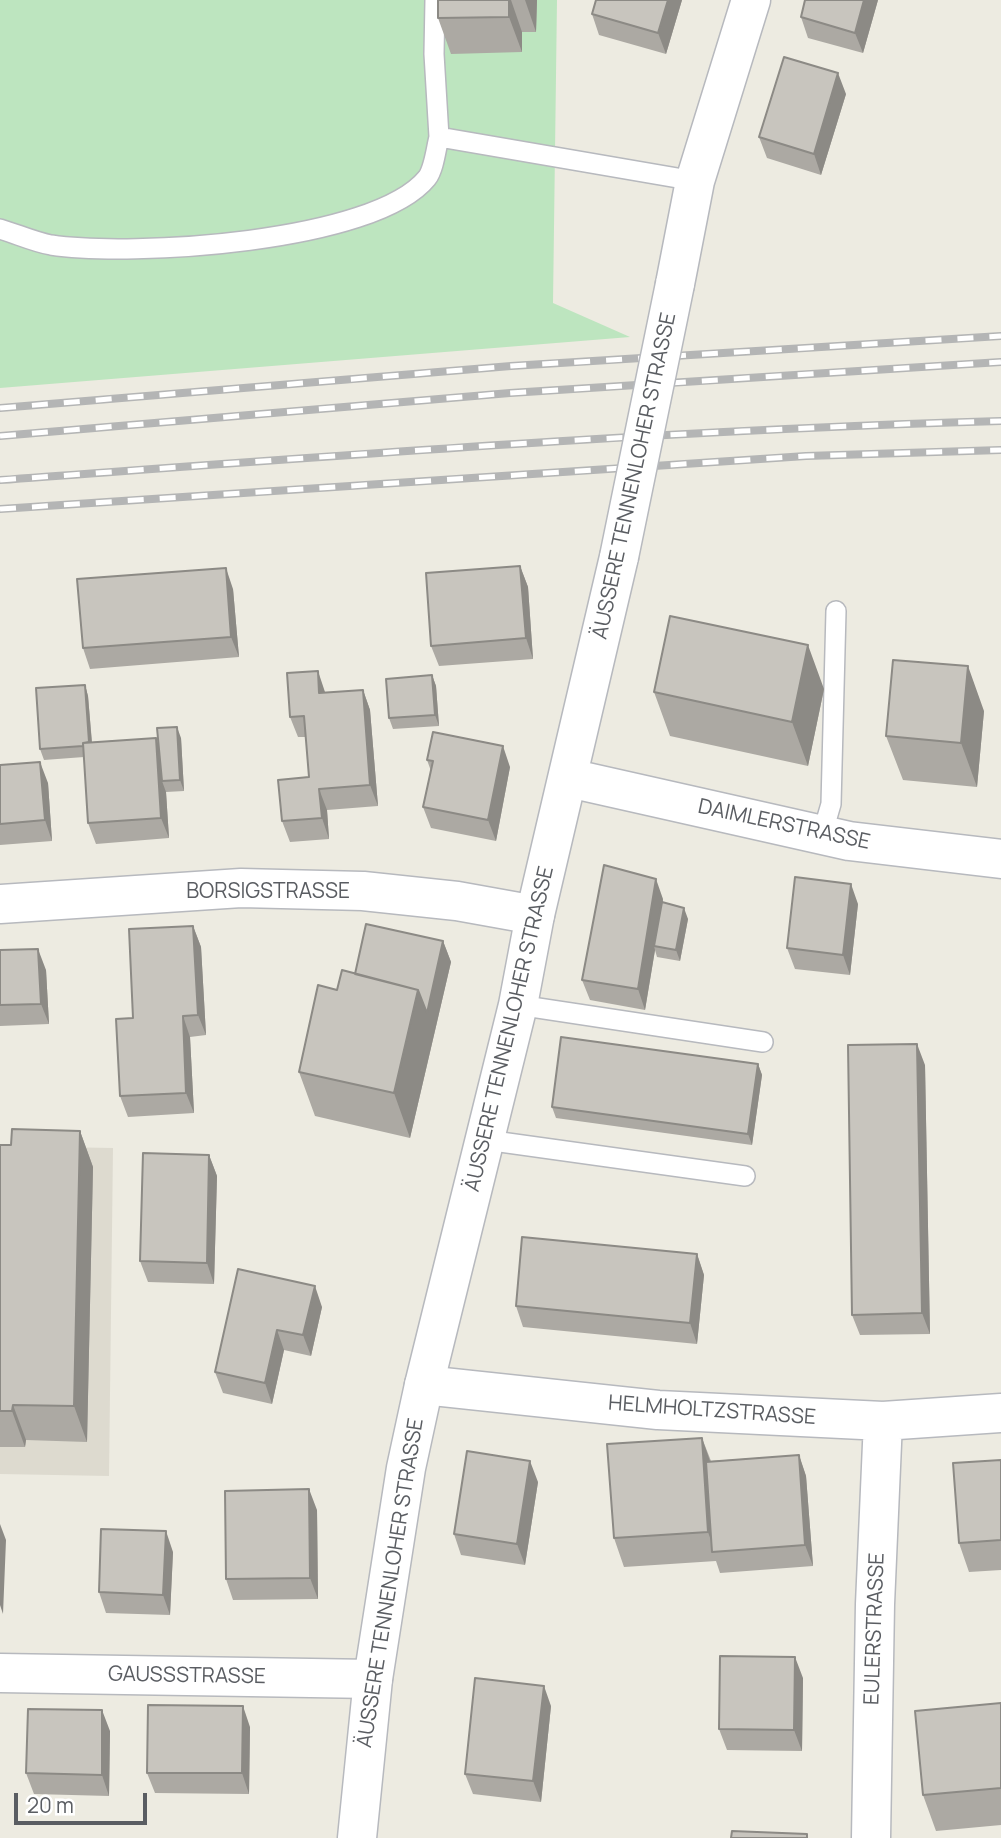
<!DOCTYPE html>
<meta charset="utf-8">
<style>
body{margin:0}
#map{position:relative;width:1001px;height:1838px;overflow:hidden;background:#edebe1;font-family:Manrope,sans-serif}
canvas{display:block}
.scale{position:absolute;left:14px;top:1793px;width:133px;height:32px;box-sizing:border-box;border:4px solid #5a5d62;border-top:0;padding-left:9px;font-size:21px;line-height:24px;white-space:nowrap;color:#5a5d62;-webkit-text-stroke:5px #fff;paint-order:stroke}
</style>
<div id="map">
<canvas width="1001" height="1838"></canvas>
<div class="scale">20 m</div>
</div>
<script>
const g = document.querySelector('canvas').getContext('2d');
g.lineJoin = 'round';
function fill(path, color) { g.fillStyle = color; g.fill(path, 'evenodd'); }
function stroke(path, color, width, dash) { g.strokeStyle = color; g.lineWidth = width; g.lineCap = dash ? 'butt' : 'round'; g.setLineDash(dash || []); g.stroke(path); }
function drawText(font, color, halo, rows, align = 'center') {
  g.font = font + ' Manrope,sans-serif'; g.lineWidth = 7; g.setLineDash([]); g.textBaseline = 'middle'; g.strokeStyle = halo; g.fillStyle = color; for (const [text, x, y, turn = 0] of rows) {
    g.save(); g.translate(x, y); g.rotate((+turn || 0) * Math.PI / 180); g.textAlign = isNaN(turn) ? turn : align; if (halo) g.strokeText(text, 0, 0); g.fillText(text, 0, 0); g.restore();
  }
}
const education = new Path2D(`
 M 0,1146 L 113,1148 L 109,1476 L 0,1474 Z`);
const green = new Path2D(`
 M 0,0 L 557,0 L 553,303 L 630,337 L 0,388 Z`);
const service = new Path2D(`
 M 435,0 L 434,54 L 439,137 L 695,181
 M 0,229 C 17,234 34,242 51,245 C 131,257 374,243 427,178 C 434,169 436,149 439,137
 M 822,835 L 831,804 L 836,611
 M 518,1005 L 763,1042
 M 486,1140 L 745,1176`);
const minor = new Path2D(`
 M 569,778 L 849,841 L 1001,859
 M 0,904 L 241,888 L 363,891 L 457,901 L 535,915
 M 424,1385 L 658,1410 L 883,1421 L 1001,1413
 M 0,1673 L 373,1679
 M 871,1838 L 875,1604 L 883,1421`);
const tertiary = new Path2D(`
 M 675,284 L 695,181 L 751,0
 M 357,1838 L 373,1679 L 406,1468 L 424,1385 L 518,1005 L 535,915 L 619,557`);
const rail = new Path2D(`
 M 0,408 L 511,366 L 1001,336
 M 0,436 L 510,393 L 1001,362
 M 0,480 C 334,456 667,430 1001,421
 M 0,509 L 806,456 L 1001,450`);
const tertiaryBridge = new Path2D(`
 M 619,557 L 675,284`);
const wall = new Path2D(`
 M 438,0 L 537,0 L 536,32 L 522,32 L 522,52 L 451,54 L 438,18 Z
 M 682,0 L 666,54 L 599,35 L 592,14 Z
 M 878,0 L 863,53 L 808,38 L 801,17 Z
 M 846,94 L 821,175 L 767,158 L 759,137 Z
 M 520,566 L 528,587 L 533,659 L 439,666 L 431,646 Z
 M 233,589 L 239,657 L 90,669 L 83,648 Z
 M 432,675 L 436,686 L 439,726 L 393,729 L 389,718 Z
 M 85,685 L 88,696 L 92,742 L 156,738 L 159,746 L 181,738 L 184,791 L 166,792 L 169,838 L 96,844 L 88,823 L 84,757 L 44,760 L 40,749 Z
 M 824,689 L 808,766 L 670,736 L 654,692 Z
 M 363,690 L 370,710 L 378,806 L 327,810 L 329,839 L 290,842 L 282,821 L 309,777 L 306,737 L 298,737 L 290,717 L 325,693 Z
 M 984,711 L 977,787 L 903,780 L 886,736 Z
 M 427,760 L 510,767 L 496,841 L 431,828 L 423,807 L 431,771 Z
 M 0,765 L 48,783 L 52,841 L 0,845 Z
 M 663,899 L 663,902 L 688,919 L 680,961 L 657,957 L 655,950 L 645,1010 L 590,1000 L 582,980 Z
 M 858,904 L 850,975 L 795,969 L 787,948 Z
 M 193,926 L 201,947 L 206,1035 L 190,1037 L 194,1113 L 128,1117 L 120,1096 L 133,1018 Z
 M 443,941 L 451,962 L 410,1138 L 315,1116 L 299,1072 L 337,990 L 355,974 Z
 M 0,950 L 46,970 L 49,1024 L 0,1026 Z
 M 758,1064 L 762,1075 L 752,1145 L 556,1118 L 552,1107 Z
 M 925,1065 L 930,1334 L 860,1335 L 852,1315 Z
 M 80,1131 L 93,1167 L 87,1442 L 26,1440 L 25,1447 L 0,1447 L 0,1145 L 11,1145 Z
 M 209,1155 L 217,1176 L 214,1284 L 148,1282 L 140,1261 Z
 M 697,1254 L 704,1275 L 697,1344 L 523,1327 L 516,1306 Z
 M 238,1269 L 322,1307 L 311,1356 L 284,1350 L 272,1404 L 223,1393 L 215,1372 Z
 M 702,1438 L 711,1461 L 799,1455 L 806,1476 L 813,1566 L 720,1573 L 716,1561 L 624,1567 L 614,1538 Z
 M 1001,1460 L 1001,1570 L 969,1572 L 959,1543 Z
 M 538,1482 L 525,1565 L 461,1555 L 454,1534 Z
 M 317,1510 L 318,1599 L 233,1600 L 226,1579 Z
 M 173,1552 L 170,1615 L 106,1613 L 99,1592 Z
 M 803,1678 L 802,1751 L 727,1750 L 719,1729 Z
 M 1001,1703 L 1001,1825 L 936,1831 L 923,1795 Z
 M 551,1706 L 541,1802 L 473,1794 L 465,1774 Z
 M 250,1727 L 249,1794 L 155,1793 L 147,1773 Z
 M 110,1731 L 109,1796 L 34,1794 L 26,1773 Z`);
const shadedWall = new Path2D(`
 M 509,0 L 511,0 L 522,32 L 522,52 L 509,17 Z
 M 525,0 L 537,0 L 536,32 Z
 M 668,0 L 682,0 L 666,54 L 658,33 Z
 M 864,0 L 878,0 L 863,53 L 855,33 Z
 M 838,73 L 846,94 L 821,175 L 814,154 Z
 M 520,566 L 528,587 L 533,659 L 526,638 Z
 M 226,568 L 233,589 L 239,657 L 231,637 Z
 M 808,645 L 824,689 L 808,766 L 792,722 Z
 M 968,666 L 984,711 L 977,787 L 961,743 Z
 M 318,671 L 325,692 L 327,714 L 319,693 Z
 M 432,675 L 436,686 L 439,726 L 435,715 Z
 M 85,685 L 88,696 L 93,757 L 89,746 Z
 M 363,690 L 370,710 L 378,806 L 370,785 Z
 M 177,727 L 181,738 L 184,791 L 180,780 Z
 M 156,738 L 163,759 L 162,781 L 166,792 L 169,838 L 161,818 Z
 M 503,746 L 510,767 L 496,841 L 488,820 Z
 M 40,762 L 48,783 L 52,841 L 45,820 Z
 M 319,789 L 327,810 L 329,839 L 322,818 Z
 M 656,879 L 663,899 L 656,947 L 654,946 L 655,950 L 645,1010 L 638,989 Z
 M 851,884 L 858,904 L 850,975 L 843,955 Z
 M 684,908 L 688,919 L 680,961 L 676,950 Z
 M 193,926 L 201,947 L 206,1035 L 198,1015 Z
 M 443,941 L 451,962 L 410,1138 L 394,1093 L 418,990 Z
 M 38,949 L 46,970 L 49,1024 L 41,1004 Z
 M 183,1016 L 190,1037 L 194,1113 L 186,1093 Z
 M 917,1044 L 925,1065 L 930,1334 L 922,1313 Z
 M 758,1064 L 762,1075 L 752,1145 L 748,1134 Z
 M 80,1131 L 93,1167 L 87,1442 L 74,1406 Z
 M 209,1155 L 217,1176 L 214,1284 L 207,1263 Z
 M 697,1254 L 704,1275 L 697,1344 L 690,1323 Z
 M 315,1286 L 322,1307 L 311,1356 L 303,1335 Z
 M 277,1330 L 284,1350 L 272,1404 L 265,1383 Z
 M 13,1405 L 26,1440 L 25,1447 L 12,1411 Z
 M 702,1438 L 712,1467 L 715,1552 L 708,1532 Z
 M 799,1455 L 806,1476 L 813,1566 L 805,1545 Z
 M 530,1461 L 538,1482 L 525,1565 L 517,1544 Z
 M 309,1489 L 317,1510 L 318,1599 L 310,1578 Z
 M 0,1524 L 6,1540 L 3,1614 L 0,1605 Z
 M 166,1531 L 173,1552 L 170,1615 L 163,1595 Z
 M 795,1657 L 803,1678 L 802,1751 L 794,1730 Z
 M 544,1686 L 551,1706 L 541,1802 L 533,1781 Z
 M 243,1706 L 250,1727 L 249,1794 L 242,1773 Z
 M 102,1710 L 110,1731 L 109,1796 L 102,1775 Z`);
const building = new Path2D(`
 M 438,0 L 509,0 L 509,17 L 438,18 Z
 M 596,0 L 668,0 L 658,33 L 592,14 Z
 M 805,0 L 864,0 L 855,33 L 801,17 Z
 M 784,57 L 838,73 L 814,154 L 759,137 Z
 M 520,566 L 526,638 L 431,646 L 426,573 Z
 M 226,568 L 231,637 L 83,648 L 77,579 Z
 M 670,616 L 808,645 L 792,722 L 654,692 Z
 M 893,660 L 968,666 L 961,743 L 886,736 Z
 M 318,671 L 319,693 L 363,690 L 370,785 L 319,789 L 322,818 L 282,821 L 278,780 L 309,777 L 304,716 L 290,717 L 287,673 Z
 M 432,675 L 435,715 L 389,718 L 386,679 Z
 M 85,685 L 89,742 L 83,743 L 83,746 L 40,749 L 36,688 Z
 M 177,727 L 180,780 L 162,781 L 157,728 Z
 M 433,732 L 503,746 L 488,820 L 423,807 L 433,761 L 427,760 Z
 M 156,738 L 161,818 L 88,823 L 83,743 Z
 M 40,762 L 45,820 L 0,824 L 0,765 Z
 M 604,865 L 656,879 L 638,989 L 582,980 Z
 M 795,877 L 851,884 L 843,955 L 787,948 Z
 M 662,902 L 684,908 L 676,950 L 654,946 Z
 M 366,924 L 443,941 L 427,1013 L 418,990 L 355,974 Z
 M 193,926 L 198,1015 L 183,1016 L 186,1093 L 120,1096 L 116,1019 L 133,1018 L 129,929 Z
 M 38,949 L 41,1004 L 0,1005 L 0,950 Z
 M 342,970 L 418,990 L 394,1093 L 299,1072 L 318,985 L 337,990 Z
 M 561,1037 L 758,1064 L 748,1134 L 552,1107 Z
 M 917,1044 L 922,1313 L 852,1315 L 848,1045 Z
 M 12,1129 L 80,1131 L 74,1406 L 13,1405 L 12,1411 L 0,1411 L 0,1145 L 11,1145 Z
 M 143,1153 L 209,1155 L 207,1263 L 140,1261 Z
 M 522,1237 L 697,1254 L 690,1323 L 516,1306 Z
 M 238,1269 L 315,1286 L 303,1335 L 277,1330 L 265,1383 L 215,1372 Z
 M 702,1438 L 708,1532 L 614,1538 L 607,1444 Z
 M 467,1451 L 530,1461 L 517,1544 L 454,1534 Z
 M 799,1455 L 805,1545 L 712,1552 L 706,1462 Z
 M 1001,1460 L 1001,1540 L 959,1543 L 953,1463 Z
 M 309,1489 L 310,1578 L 226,1579 L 225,1491 Z
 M 101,1529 L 166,1531 L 163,1595 L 99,1592 Z
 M 720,1656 L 795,1657 L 794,1730 L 719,1729 Z
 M 475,1678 L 544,1686 L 533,1781 L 465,1774 Z
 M 1001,1703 L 1001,1788 L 923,1795 L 915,1711 Z
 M 148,1705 L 243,1706 L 242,1773 L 147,1773 Z
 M 28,1709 L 102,1710 L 102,1775 L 26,1773 Z
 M 732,1831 L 807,1834 L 807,1838 L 731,1838 Z`);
const streetNames = [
 ["ÄUSSERE TENNENLOHER STRASSE",635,476,-78],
 ["DAIMLERSTRASSE",784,825,12],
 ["BORSIGSTRASSE",268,892],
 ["ÄUSSERE TENNENLOHER STRASSE",510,1029,-77],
 ["HELMHOLTZSTRASSE",712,1411,4],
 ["ÄUSSERE TENNENLOHER STRASSE",391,1583,-81],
 ["EULERSTRASSE",875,1629,-88],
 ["GAUSSSTRASSE",187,1676,1]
];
fill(education, '#dddacf');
fill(green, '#bde5bf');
stroke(service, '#b7b9be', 22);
stroke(minor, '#b7b9be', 41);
stroke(tertiary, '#b7b9be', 41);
stroke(service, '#fff', 19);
stroke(minor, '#fff', 38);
stroke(tertiary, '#fff', 38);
stroke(rail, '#b4b5b5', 8);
stroke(rail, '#fff', 5, [16]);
stroke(tertiaryBridge, '#b7b9be', 41, []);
stroke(tertiaryBridge, '#fff', 38);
fill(wall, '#aca9a3');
fill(shadedWall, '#8c8a85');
fill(building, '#c8c5be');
stroke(building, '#8c8a85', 2);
drawText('21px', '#5a5d62', '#fff', streetNames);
</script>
